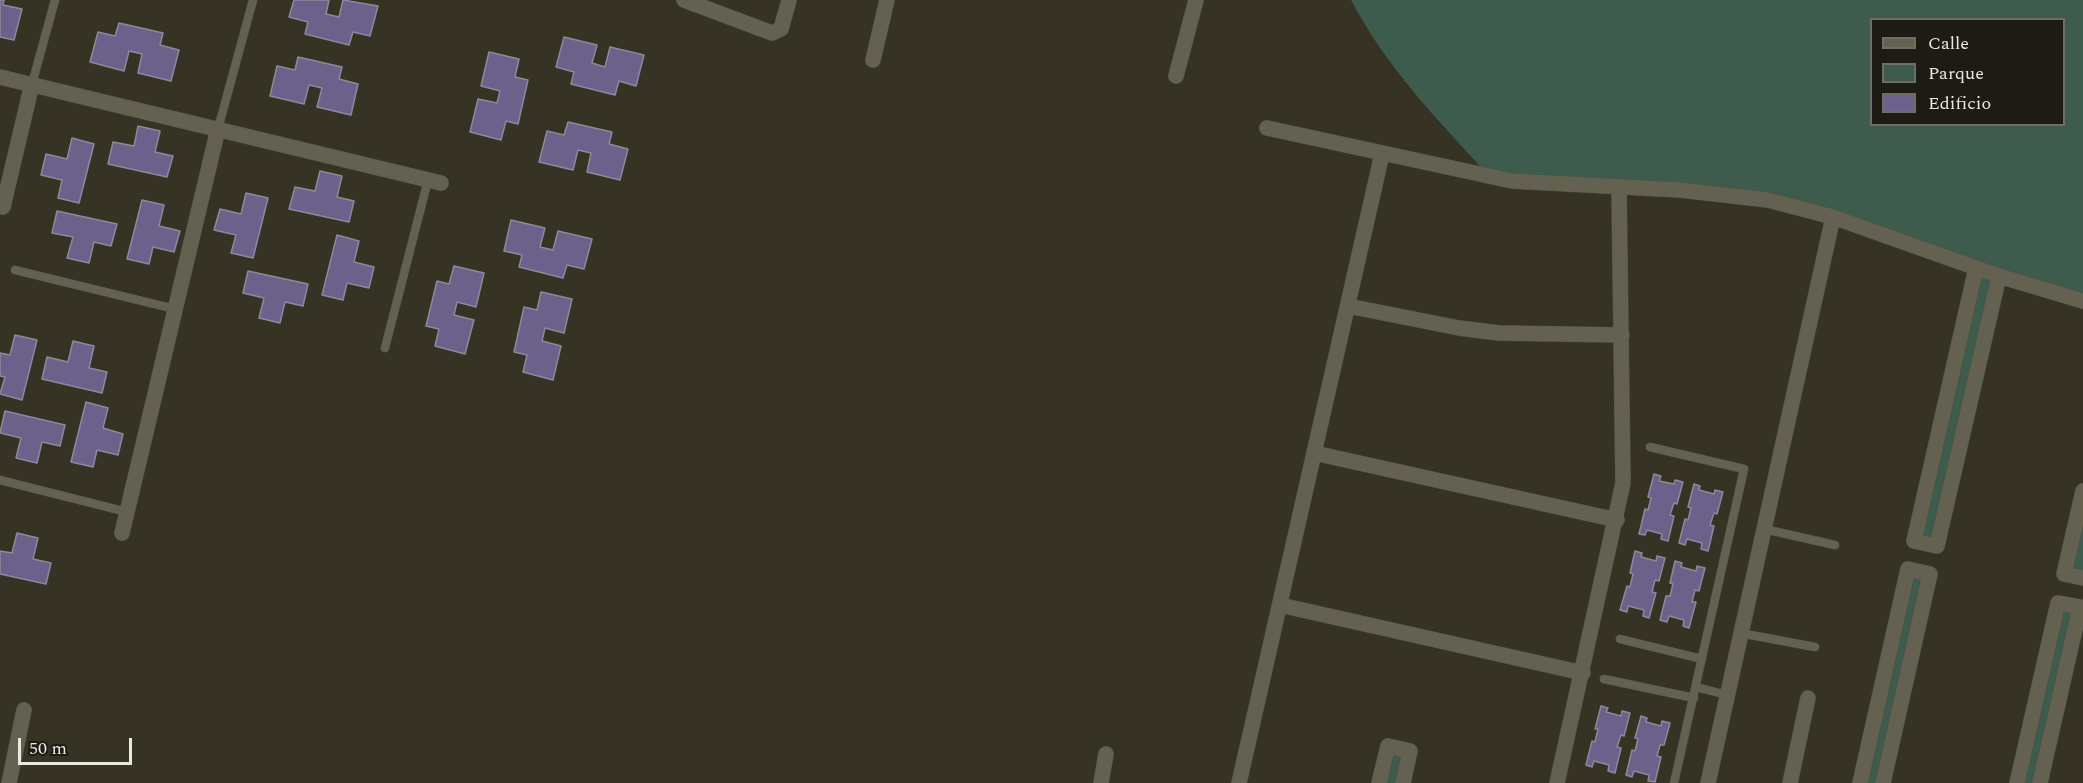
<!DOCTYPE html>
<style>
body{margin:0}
#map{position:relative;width:2083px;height:783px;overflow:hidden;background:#363324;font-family:Spectral,serif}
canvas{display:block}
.legend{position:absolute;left:1870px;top:18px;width:195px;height:108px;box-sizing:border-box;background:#1c1b14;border:2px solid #6f6d65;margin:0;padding:8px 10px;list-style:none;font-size:18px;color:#ebe9df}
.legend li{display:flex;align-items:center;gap:12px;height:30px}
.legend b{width:30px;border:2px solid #6f6d65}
.scale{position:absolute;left:18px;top:738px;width:114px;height:27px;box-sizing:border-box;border:3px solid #ebe9df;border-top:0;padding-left:8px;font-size:18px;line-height:21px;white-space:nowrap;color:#ebe9df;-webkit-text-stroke:4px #1c1b14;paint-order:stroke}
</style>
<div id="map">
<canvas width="2083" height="783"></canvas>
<ul class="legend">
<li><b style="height:8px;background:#646150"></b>Calle</li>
<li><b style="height:16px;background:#3d5c4d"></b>Parque</li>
<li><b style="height:16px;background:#6c618a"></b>Edificio</li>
</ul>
<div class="scale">50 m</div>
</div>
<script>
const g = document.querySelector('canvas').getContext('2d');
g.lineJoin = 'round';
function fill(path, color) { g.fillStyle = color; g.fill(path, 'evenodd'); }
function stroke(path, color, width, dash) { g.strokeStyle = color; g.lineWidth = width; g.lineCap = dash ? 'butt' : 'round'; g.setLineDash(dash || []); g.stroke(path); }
const green = new Path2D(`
 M 1351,0 L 2083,0 L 2083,301 L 1999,276 L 1937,546 L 1914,541 L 1976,268 L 1804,209 L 1491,178 C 1438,120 1388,70 1351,0 ZM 1872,20 L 2064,20 L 2064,124 L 1872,124 Z
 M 2083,491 L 2083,578 L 2064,574 Z
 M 1908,569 L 1930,574 L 1883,783 L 1860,783 Z
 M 2058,603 L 2080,607 L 2040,783 L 2017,783 Z
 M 1388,746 L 1410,751 L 1403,783 L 1379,783 Z`);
const building = new Path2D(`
 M 0,0 L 4,0 L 3,5 L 22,9 L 14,40 L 0,37 Z
 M 294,0 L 329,0 L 326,14 L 339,17 L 343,0 L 378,6 L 370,36 L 353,32 L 349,45 L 305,34 L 308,22 L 289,17 Z
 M 119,23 L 163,33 L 160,45 L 179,50 L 171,81 L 138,73 L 142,54 L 129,51 L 124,71 L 90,62 L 98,32 L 115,36 Z
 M 564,37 L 597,45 L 592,63 L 605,67 L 610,47 L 644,55 L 636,86 L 619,81 L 615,95 L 571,84 L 574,72 L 556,67 Z
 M 489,52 L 519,59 L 515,77 L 528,80 L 518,124 L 506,121 L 501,140 L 470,132 L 478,99 L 497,103 L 500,91 L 481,86 Z
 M 298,57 L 342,67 L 339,79 L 358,84 L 351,115 L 317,107 L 322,88 L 309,85 L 304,104 L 270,96 L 277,66 L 295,70 Z
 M 568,122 L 612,132 L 609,144 L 628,149 L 620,180 L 587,172 L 591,153 L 578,150 L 573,170 L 539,162 L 547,131 L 564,135 Z
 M 138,126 L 160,131 L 155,152 L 173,156 L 167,177 L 108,164 L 113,142 L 134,146 Z
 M 72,138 L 94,144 L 79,203 L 58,198 L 62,180 L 41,175 L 46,154 L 67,159 Z
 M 320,171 L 342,176 L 337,197 L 354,201 L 349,222 L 289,209 L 295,187 L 315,191 Z
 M 246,193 L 268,198 L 253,258 L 231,253 L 236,235 L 214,230 L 220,209 L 241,214 Z
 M 142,200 L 164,205 L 159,226 L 180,231 L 174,252 L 153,247 L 149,264 L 127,259 Z
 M 57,211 L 117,224 L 111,246 L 94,242 L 89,263 L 67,258 L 73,237 L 52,233 Z
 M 511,220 L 545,228 L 540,247 L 553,250 L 558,231 L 592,239 L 584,269 L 567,265 L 563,278 L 519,267 L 522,255 L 504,251 Z
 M 337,235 L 359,241 L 354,262 L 374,267 L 369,288 L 347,283 L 343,300 L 322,295 Z
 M 454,266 L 484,273 L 476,307 L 457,302 L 454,315 L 474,320 L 465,354 L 435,346 L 439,329 L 426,326 L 437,281 L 449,284 Z
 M 248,271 L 308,284 L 303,306 L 285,302 L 280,323 L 259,318 L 264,298 L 243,293 Z
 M 541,292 L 572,299 L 564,333 L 545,328 L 542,341 L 561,346 L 553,380 L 523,372 L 527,355 L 514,352 L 524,307 L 537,310 Z
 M 15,335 L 37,340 L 22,400 L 0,394 L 5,377 L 0,376 L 0,353 L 10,355 Z
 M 73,341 L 94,346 L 89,368 L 107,372 L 102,393 L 42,379 L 47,357 L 68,362 Z
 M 86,402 L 108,408 L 103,428 L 123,434 L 118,455 L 97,450 L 93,467 L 71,462 Z
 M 5,411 L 65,425 L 60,446 L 42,442 L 37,463 L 16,458 L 21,438 L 0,433 Z
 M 1654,474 L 1661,476 L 1659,481 L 1674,484 L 1675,480 L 1683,482 L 1677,504 L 1674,503 L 1670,515 L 1674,516 L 1668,541 L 1661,539 L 1662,534 L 1647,530 L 1645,535 L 1639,534 L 1645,509 L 1648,510 L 1651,498 L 1648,497 Z
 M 1694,484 L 1700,486 L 1699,490 L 1714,494 L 1715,490 L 1723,492 L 1717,514 L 1714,513 L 1710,525 L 1714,526 L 1708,551 L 1701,549 L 1702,543 L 1687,539 L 1685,545 L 1679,543 L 1685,519 L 1688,520 L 1691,508 L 1688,507 Z
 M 17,533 L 38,538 L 33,559 L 51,563 L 46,584 L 0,574 L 0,551 L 12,553 Z
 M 1635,551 L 1642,553 L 1641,557 L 1656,561 L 1657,556 L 1665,558 L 1659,581 L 1655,580 L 1652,592 L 1656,593 L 1649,618 L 1643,616 L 1644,610 L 1628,606 L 1627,612 L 1620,610 L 1627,586 L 1630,587 L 1633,574 L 1630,573 Z
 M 1675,561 L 1682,563 L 1681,567 L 1696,571 L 1697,566 L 1705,568 L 1699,591 L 1695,590 L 1692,602 L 1696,602 L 1689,628 L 1683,626 L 1684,620 L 1669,616 L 1667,622 L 1660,620 L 1666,596 L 1670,596 L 1673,584 L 1670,583 Z
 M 1601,706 L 1608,708 L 1606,712 L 1621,716 L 1622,711 L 1630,713 L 1624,736 L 1621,735 L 1617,747 L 1621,748 L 1615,773 L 1608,771 L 1609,765 L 1594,761 L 1592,767 L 1586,765 L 1592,741 L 1595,742 L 1598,729 L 1595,729 Z
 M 1641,716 L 1647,718 L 1646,722 L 1661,726 L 1662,721 L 1670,723 L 1664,745 L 1660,745 L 1657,756 L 1661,757 L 1655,782 L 1648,781 L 1649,775 L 1634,771 L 1632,777 L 1626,775 L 1632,750 L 1635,751 L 1638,739 L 1635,738 Z`);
const service = new Path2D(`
 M 32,84 L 55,0
 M 218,129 L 253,0
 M 15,270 L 175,309
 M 385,348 L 428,180
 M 1650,447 L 1744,469 L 1674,783
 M 0,480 L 127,512
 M 1764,529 L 1835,545
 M 1740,633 L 1815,647
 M 1620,639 L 1702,659
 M 1604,679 L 1694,698
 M 1696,687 L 1727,695`);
const minor = new Path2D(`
 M 684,0 L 772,33 L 781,29 L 789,0
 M 873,60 L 887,0
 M 1176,76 L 1196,0
 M 0,77 L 441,183
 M 1267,128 L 1512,181 L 1680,190 L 1768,200 L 1833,217 L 1999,276 L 2083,301
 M 3,207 L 32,84
 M 1976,268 L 1914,541 L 1937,546 L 1999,276
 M 1348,306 L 1459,328 L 1499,333 L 1622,335
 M 1314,453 L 1617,520
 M 2083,491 L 2064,574 L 2083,578
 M 122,533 L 218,129
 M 1280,605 L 1583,673
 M 9,783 L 24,710
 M 1101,783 L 1106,754
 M 1239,783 L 1382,154
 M 1379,783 L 1388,746 L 1410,751 L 1403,783
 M 1557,783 L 1623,483 L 1619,188
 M 1708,783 L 1833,217
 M 1790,783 L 1808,698
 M 1860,783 L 1908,569 L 1930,574 L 1883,783
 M 2017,783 L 2058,603 L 2080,607 L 2040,783`);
fill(green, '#3d5c4d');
fill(building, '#6c618a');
stroke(building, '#8d899b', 1.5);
stroke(service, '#535143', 9);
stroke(minor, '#535143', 16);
stroke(service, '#646150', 8);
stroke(minor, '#646150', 15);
</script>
